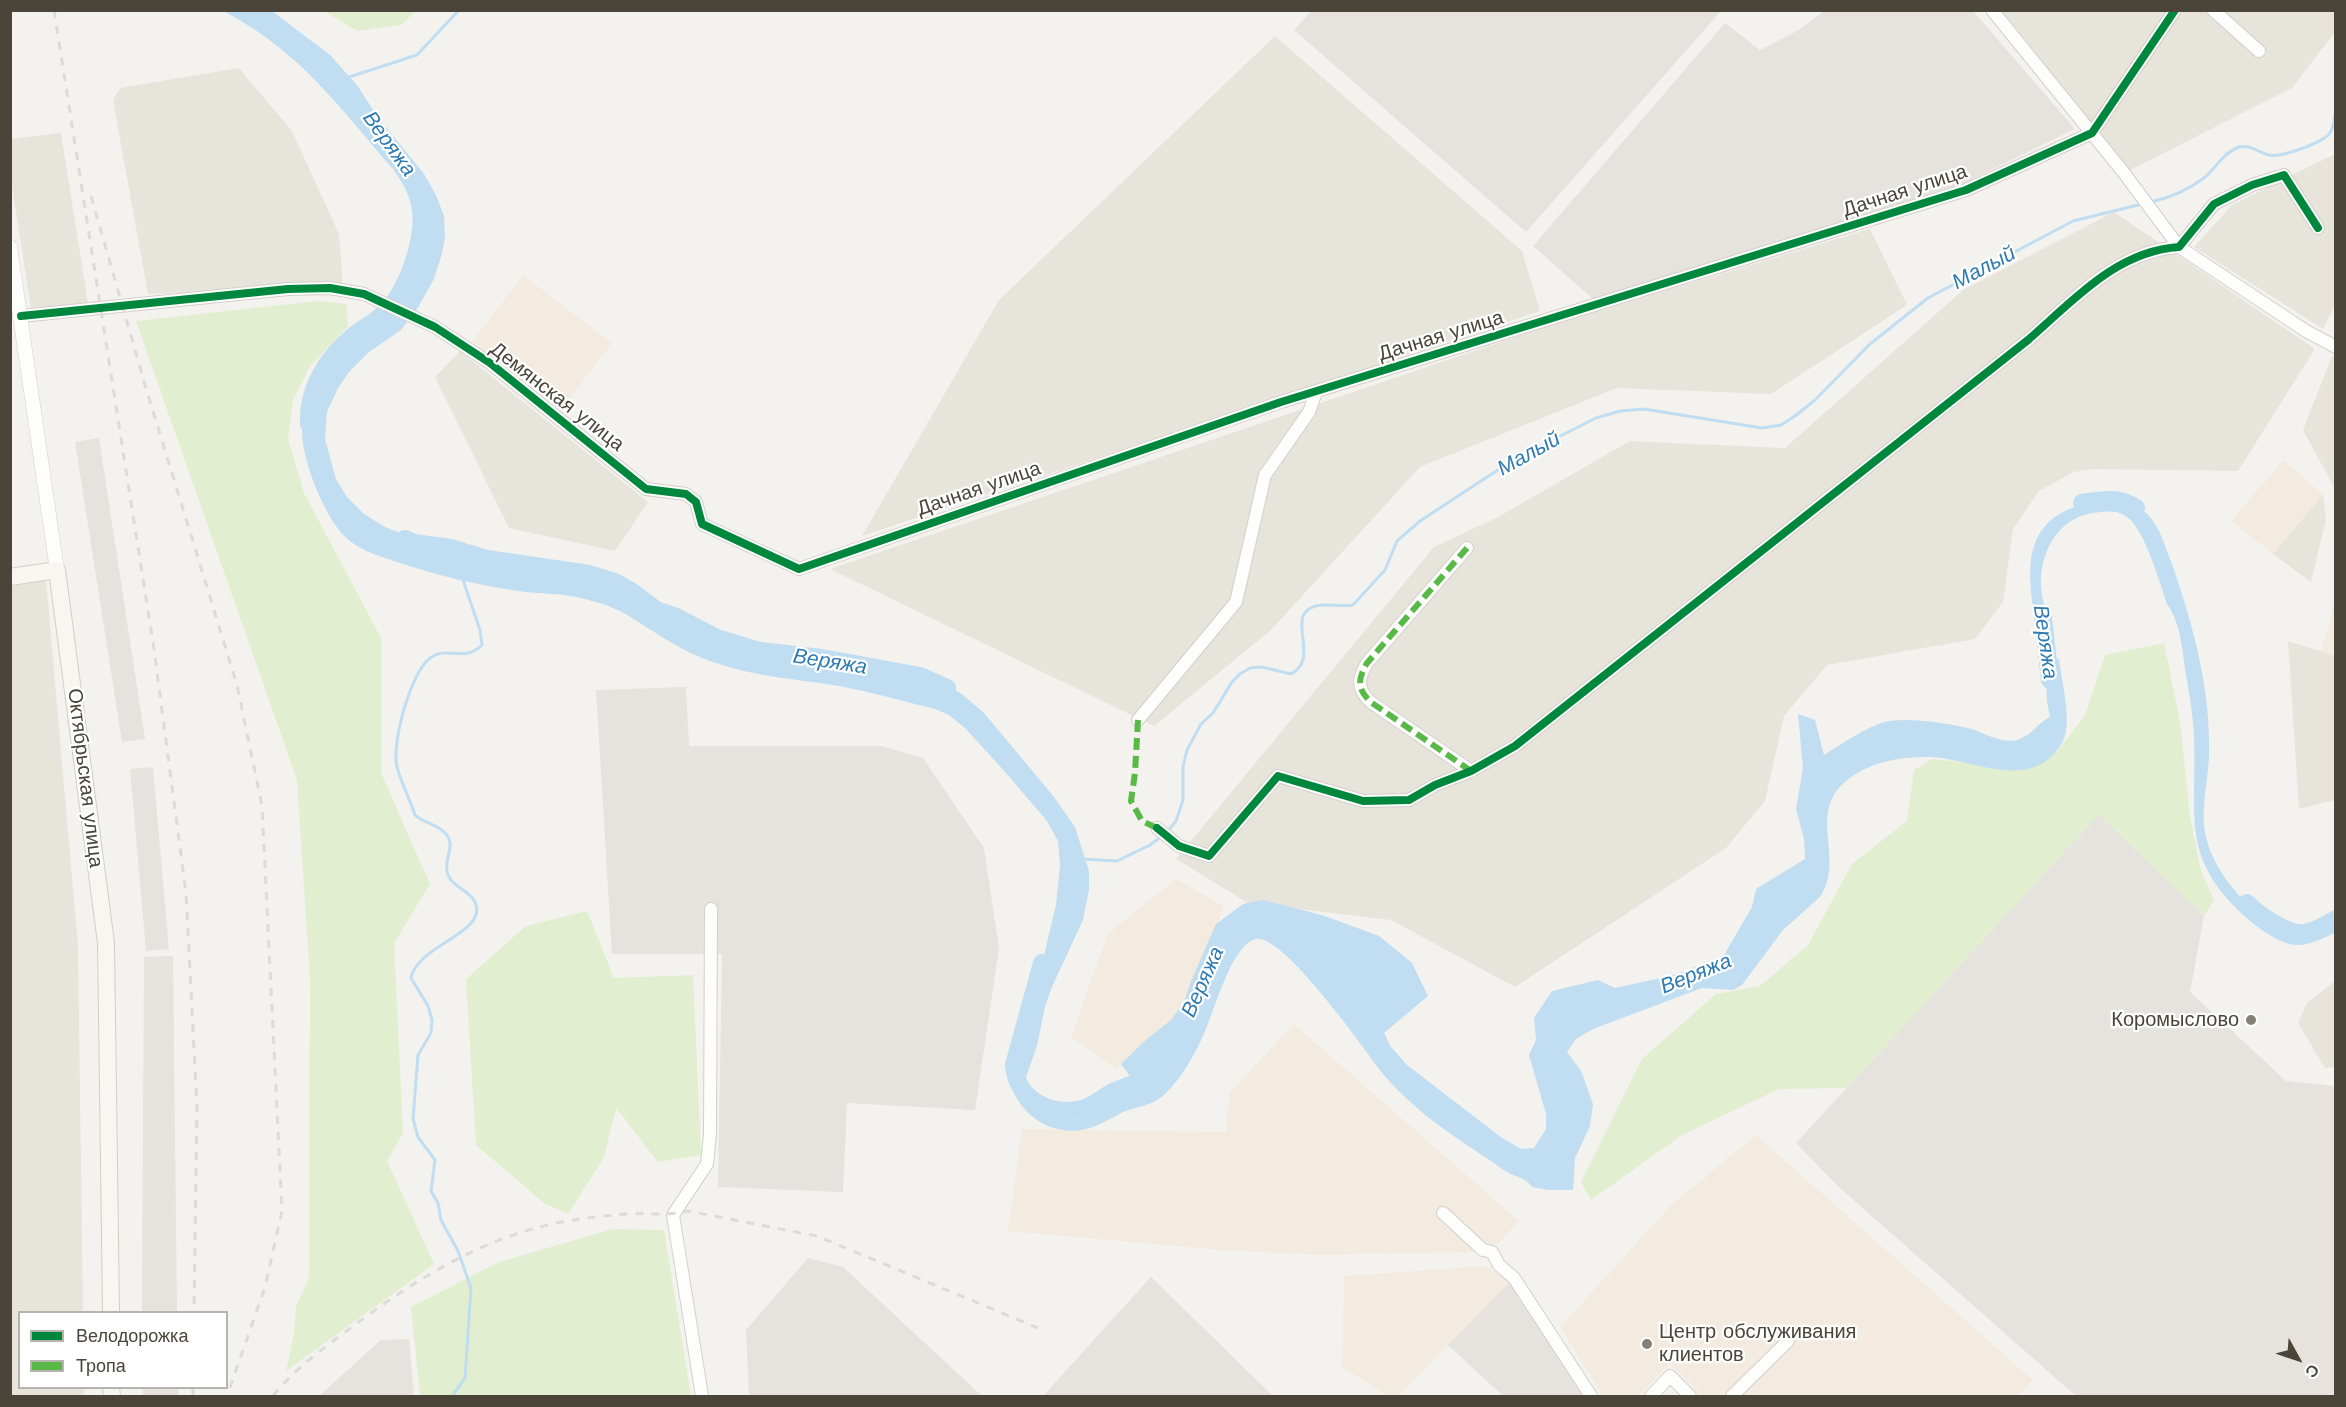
<!DOCTYPE html>
<meta charset="utf-8">
<style>
body{margin:0}
#map{position:relative;width:2346px;height:1407px;overflow:hidden;background:#f4f2ee;font-family:"Work Sans",sans-serif}
canvas{display:block}
.frame{position:absolute;inset:0;border:12px solid #4b4439;pointer-events:none}
.legend{position:absolute;left:18px;top:1311px;width:210px;height:78px;box-sizing:border-box;background:#fff;border:2px solid #b7b4b0;margin:0;padding:8px 10px;list-style:none;font-size:18px;color:#4b4439}
.legend li{display:flex;align-items:center;gap:12px;height:30px}
.legend b{width:30px;border:2px solid #b7b4b0}
.north{position:absolute;left:2268px;top:1329px;width:60px;height:60px;-webkit-text-stroke:4px #fff;paint-order:stroke;rotate:130deg;font-size:16px;font-weight:700;line-height:24px;text-align:center;color:#4b4439}
.north::after{content:'';display:block;margin:auto;width:21px;height:27px;background:#4b4439;clip-path:polygon(50% 0,100% 100%,50% 72%,0 100%)}
</style>
<div id="map">
<canvas width="2346" height="1407"></canvas>
<div class="frame"></div>
<ul class="legend">
<li><b style="height:8px;background:#00873e"></b>Велодорожка</li>
<li><b style="height:8px;background:#58b947"></b>Тропа</li>
</ul>
<div class="north">С</div>
</div>
<script>
const g = document.querySelector('canvas').getContext('2d');
g.lineJoin = 'round';
function fill(path, color) { g.fillStyle = color; g.fill(path, 'evenodd'); }
function stroke(path, color, width, dash) { g.strokeStyle = color; g.lineWidth = width; g.lineCap = dash ? 'butt' : 'round'; g.setLineDash(dash || []); g.stroke(path); }
function drawText(font, color, halo, rows, align = 'center') {
  g.font = font + ' "Work Sans",sans-serif'; g.lineWidth = 4.5; g.setLineDash([]); g.textBaseline = 'middle'; g.strokeStyle = halo; g.fillStyle = color; for (const [text, x, y, turn = 0] of rows) {
    g.save(); g.translate(x, y); g.rotate((+turn || 0) * Math.PI / 180); g.textAlign = isNaN(turn) ? turn : align; if (halo) g.strokeText(text, 0, 0); g.fillText(text, 0, 0); g.restore();
  }
}
const residential = new Path2D(`
 M 2002,11 L 2335,11 L 2335,32 L 2292,88 L 2130,170 Z
 M 1275,36 L 1522,251 L 1540,311 L 862,536 L 999,300 Z
 M 239,68 L 292,131 L 339,234 L 343,287 L 148,294 L 113,100 L 120,88 Z
 M 61,133 L 89,309 L 32,315 L 11,180 L 10,139 Z
 M 2335,154 L 2335,305 L 2323,329 L 2194,247 L 2232,205 Z
 M 2114,212 L 2315,349 L 2238,471 L 2094,469 L 2074,472 L 2039,491 L 2013,529 L 2003,602 L 1975,639 L 1827,665 L 1784,716 L 1765,801 L 1726,848 L 1515,987 L 1391,920 L 1248,903 L 1176,859 L 1434,547 L 1498,517 L 1630,441 L 1785,448 L 1963,290 Z
 M 1870,229 L 1907,305 L 1771,394 L 1617,388 L 1420,467 L 1271,630 L 1154,726 L 830,569 L 1542,328 Z
 M 460,351 L 648,502 L 615,551 L 509,528 L 435,377 Z
 M 2332,356 L 2336,357 L 2335,489 L 2303,430 Z
 M 2323,494 L 2326,519 L 2311,582 L 2273,554 Z
 M 46,580 L 78,945 L 83,1312 L 20,1312 L 20,1388 L 84,1388 L 84,1396 L 10,1396 L 10,586 Z
 M 2288,641 L 2335,656 L 2335,800 L 2299,809 Z
 M 2335,981 L 2335,1067 L 2325,1068 L 2298,1023 L 2307,1003 Z`);
const commercial = new Path2D(`
 M 523,275 L 612,343 L 561,410 L 472,342 Z
 M 2283,460 L 2323,494 L 2273,554 L 2231,521 Z
 M 2335,600 L 2336,656 L 2335,656 L 2321,652 Z
 M 1176,879 L 1224,906 L 1189,1007 L 1116,1069 L 1071,1037 L 1108,933 Z
 M 1294,1024 L 1519,1221 L 1494,1248 L 1474,1252 L 1319,1255 L 1219,1250 L 1008,1231 L 1022,1129 L 1226,1132 L 1229,1093 Z
 M 1756,1135 L 2033,1380 L 2018,1396 L 1702,1396 L 1670,1364 L 1638,1396 L 1603,1396 L 1560,1327 L 1671,1205 Z
 M 1486,1266 L 1510,1282 L 1398,1396 L 1388,1396 L 1342,1367 L 1344,1276 Z`);
const industrial = new Path2D(`
 M 1312,10 L 1721,10 L 1721,11 L 1526,232 L 1294,30 Z
 M 1824,11 L 1973,11 L 2075,129 L 1964,183 L 1593,299 L 1533,246 L 1725,23 L 1760,50 L 1799,30 Z
 M 686,687 L 689,746 L 881,746 L 923,758 L 984,848 L 999,948 L 975,1110 L 847,1103 L 843,1192 L 718,1187 L 722,954 L 612,954 L 596,690 Z
 M 2099,814 L 2204,916 L 2190,992 L 2286,1081 L 2335,1086 L 2335,1396 L 2076,1396 L 1840,1188 L 1796,1143 Z
 M 173,956 L 177,1312 L 142,1312 L 144,957 Z
 M 808,1258 L 843,1267 L 982,1396 L 749,1396 L 746,1330 Z
 M 1151,1277 L 1273,1396 L 1043,1396 Z
 M 1510,1282 L 1584,1396 L 1503,1396 L 1448,1345 Z
 M 409,1339 L 414,1396 L 319,1396 L 381,1340 Z
 M 143,1388 L 178,1388 L 178,1396 L 143,1396 Z`);
const green = new Path2D(`
 M 324,11 L 416,11 L 401,25 L 357,31 Z
 M 318,301 L 346,304 L 348,326 L 310,366 L 293,400 L 288,439 L 304,493 L 381,638 L 381,773 L 430,884 L 394,943 L 403,1133 L 387,1161 L 434,1264 L 286,1371 L 294,1334 L 296,1306 L 309,1278 L 310,978 L 297,780 L 136,321 Z
 M 2164,643 L 2180,722 L 2190,816 L 2201,871 L 2214,900 L 2204,916 L 2099,814 L 1847,1088 L 1779,1089 L 1682,1135 L 1591,1200 L 1581,1182 L 1642,1059 L 1716,994 L 1760,986 L 1808,945 L 1852,864 L 1907,821 L 1914,770 L 1932,759 L 2020,768 L 2057,752 L 2085,715 L 2105,655 Z
 M 587,911 L 614,978 L 693,975 L 701,1155 L 658,1162 L 616,1108 L 604,1157 L 568,1214 L 544,1203 L 476,1145 L 466,979 L 526,926 Z
 M 613,1229 L 664,1230 L 691,1396 L 420,1396 L 411,1307 L 499,1262 Z`);
const parking = new Path2D(`
 M 99,438 L 145,739 L 122,742 L 75,442 Z
 M 153,767 L 169,949 L 146,951 L 130,769 Z`);
const water = new Path2D(`
 M 223,11 L 272,11 L 330,55 L 357,85 L 377,116 L 424,174 L 436,195 L 444,216 L 445,238 L 441,257 L 434,279 L 417,309 L 401,330 L 369,352 L 349,372 L 338,388 L 327,412 L 325,439 L 336,479 L 347,497 L 364,514 L 385,527 L 430,545 L 512,563 L 584,575 L 629,587 L 648,597 L 666,616 L 734,650 L 827,660 L 922,677 L 945,683 L 963,695 L 984,713 L 1054,797 L 1075,827 L 1089,871 L 1089,890 L 1083,920 L 1051,989 L 1045,1007 L 1037,1046 L 1023,1085 L 1024,1091 L 1035,1105 L 1059,1118 L 1072,1120 L 1084,1117 L 1107,1102 L 1119,1098 L 1138,1087 L 1121,1064 L 1147,1039 L 1171,1020 L 1184,1002 L 1191,981 L 1216,924 L 1243,904 L 1263,900 L 1287,906 L 1325,916 L 1379,936 L 1412,963 L 1428,996 L 1384,1033 L 1391,1047 L 1407,1065 L 1502,1138 L 1521,1149 L 1534,1148 L 1546,1129 L 1546,1114 L 1529,1055 L 1536,1040 L 1534,1018 L 1552,991 L 1598,980 L 1615,988 L 1656,979 L 1680,973 L 1724,955 L 1752,907 L 1756,889 L 1805,859 L 1804,839 L 1796,809 L 1803,768 L 1798,714 L 1815,720 L 1824,755 C 1842,744 1870,724 1890,721 C 1914,718 1944,723 1968,728 C 1983,732 2001,744 2017,740 C 2031,736 2038,723 2050,717 L 2047,701 L 2045,657 L 2059,659 C 2062,682 2069,709 2066,731 C 2064,741 2060,748 2053,755 C 2021,788 1968,758 1930,757 C 1900,757 1869,761 1845,782 C 1807,815 1846,859 1820,897 L 1783,930 L 1742,985 L 1733,990 L 1702,988 L 1593,1029 L 1576,1039 L 1567,1052 L 1581,1071 L 1593,1104 L 1590,1126 L 1575,1158 L 1573,1190 L 1548,1190 L 1532,1187 C 1526,1178 1519,1178 1509,1173 C 1503,1170 1497,1165 1491,1161 C 1451,1135 1408,1106 1379,1069 C 1362,1046 1283,934 1256,939 C 1231,944 1214,1014 1203,1036 C 1194,1056 1182,1077 1166,1093 C 1154,1106 1136,1106 1121,1113 C 1099,1125 1083,1135 1058,1129 C 1036,1124 1021,1109 1012,1089 L 1056,905 L 1060,865 L 1058,841 L 1047,821 L 1006,773 L 965,728 L 949,715 L 935,709 C 903,701 871,692 839,686 C 798,679 755,677 716,663 C 693,656 671,643 651,630 C 639,623 628,614 615,609 C 606,604 595,602 585,599 C 564,593 540,594 518,591 C 476,585 437,575 397,562 C 373,554 351,548 336,526 C 320,503 301,457 302,428 C 306,375 362,336 389,294 C 398,279 405,263 409,246 C 417,214 412,195 393,169 C 338,106 299,50 223,11 Z
 M 2103,500 C 2122,500 2130,500 2145,512 C 2160,525 2165,547 2172,564 C 2193,625 2211,690 2209,755 C 2208,782 2200,810 2206,837 C 2213,868 2240,902 2267,919 C 2277,926 2289,930 2300,933 L 2318,927 L 2335,916 L 2335,933 C 2325,937 2312,944 2301,945 C 2283,946 2262,931 2249,920 C 2179,859 2197,818 2194,737 C 2193,713 2189,692 2185,669 C 2182,647 2180,622 2167,604 C 2160,583 2144,528 2127,517 C 2119,511 2111,511 2101,512 C 2065,514 2045,540 2041,575 C 2039,597 2050,621 2052,642 L 2039,640 C 2026,572 2015,513 2103,500 Z`);
const stream = new Path2D(`
 M 346,78 L 417,55 L 459,10
 M 2154,201 C 2173,197 2189,189 2204,178 C 2215,169 2224,152 2239,147 C 2250,144 2259,153 2269,155 C 2281,158 2321,143 2329,134 C 2335,128 2334,116 2336,108
 M 1167,832 L 1176,821 L 1183,800 L 1183,767 L 1187,750 L 1201,724 L 1213,713 L 1232,682 L 1240,674 L 1250,668 L 1262,667 L 1291,674 C 1322,658 1283,614 1316,606 C 1327,603 1341,607 1353,605 L 1385,570 L 1397,541 L 1420,521 L 1513,460 L 1596,418 L 1620,411 L 1644,409 L 1762,428 L 1781,425 L 1795,416 L 1815,400 L 1870,344 L 1928,298 L 2073,221 L 2138,205
 M 1082,859 L 1117,861 L 1150,845 L 1162,836
 M 452,1396 L 465,1378 L 471,1288 L 458,1251 L 441,1220 L 438,1203 L 431,1191 L 435,1160 L 418,1137 L 413,1119 L 418,1055 L 431,1033 L 432,1020 L 428,1006 L 411,978 C 417,945 489,933 475,902 C 470,891 455,888 449,877 C 441,862 457,846 446,834 C 439,824 424,824 415,815 C 410,799 401,783 397,767 C 391,743 411,672 430,658 C 448,645 464,663 482,645 L 480,630 L 463,580`);
const river = new Path2D(`
 M 309,424 C 307,391 326,359 351,338 C 361,329 373,324 382,315
 M 2082,503 C 2101,500 2120,496 2136,508
 M 405,539 L 414,543 L 451,548 L 487,559 L 589,574 L 615,582 L 631,591 L 656,610 L 674,616 L 717,638 L 760,651 L 822,658 L 920,676 L 947,688
 M 2043,618 L 2050,680
 M 2247,903 C 2259,915 2288,936 2305,933 C 2316,931 2327,924 2336,919
 M 1042,963 L 1014,1065 C 1016,1099 1050,1117 1082,1109 C 1094,1106 1104,1096 1115,1091 C 1130,1085 1144,1081 1156,1069`);
const minor = new Path2D(`
 M 1992,10 L 2124,173 L 2179,247 L 2306,331 L 2336,347
 M 2213,10 L 2259,51
 M 21,316 L 288,289 L 330,288 L 364,294 L 435,327 L 490,363 L 646,489 L 686,494 L 696,502 L 702,524 L 799,569 L 1281,402 L 1966,190 L 2092,133 L 2175,10
 M 1467,548 L 1367,663 C 1357,680 1357,690 1372,703 L 1471,771
 M 1138,720 L 1236,602 L 1265,475 L 1309,412 L 1316,392
 M 1157,828 L 1179,846 L 1209,856 L 1278,776 L 1363,801 L 1409,800 L 1435,785 L 1471,771 L 1515,746 L 2028,340 C 2073,301 2116,251 2179,247 L 2214,204 L 2252,185 L 2284,175 L 2318,228
 M 1443,1213 L 1483,1250 L 1492,1252 L 1499,1265 L 1514,1278 L 1591,1396
 M 702,1396 L 673,1215 L 707,1164 L 710,1134 L 711,909
 M 1651,1396 L 1670,1376 L 1690,1396
 M 1732,1396 L 1788,1341`);
const tertiary = new Path2D(`
 M 10,247 L 57,570`);
const secondary = new Path2D(`
 M 10,577 L 57,570 L 106,943 L 111,1312
 M 111,1388 L 112,1396`);
const rail = new Path2D(`
 M 54,10 L 154,649 L 186,893 L 197,1107 L 194,1312
 M 91,196 L 145,385 L 237,685 L 262,806 L 282,1211 L 265,1287 L 227,1396
 M 193,1396 L 193,1388
 M 273,1396 C 293,1371 318,1352 344,1333 C 408,1284 481,1237 562,1222 C 584,1218 607,1215 630,1214 C 650,1213 669,1216 688,1211 L 817,1236 L 1038,1328`);
const quiet = new Path2D(`
 M 1467,548 L 1367,663 C 1357,680 1357,690 1372,703 L 1471,771
 M 1138,720 L 1135,773 L 1131,801 L 1142,821 L 1157,828`);
const cycleway = new Path2D(`
 M 21,316 L 288,289 L 330,288 L 364,294 L 435,327 L 490,363 L 646,489 L 686,494 L 696,502 L 702,524 L 799,569 L 1281,402 L 1966,190 L 2092,133 L 2175,10
 M 1157,828 L 1179,846 L 1209,856 L 1278,776 L 1363,801 L 1409,800 L 1435,785 L 1471,771 L 1515,746 L 2028,340 C 2073,301 2116,251 2179,247 L 2214,204 L 2252,185 L 2284,175 L 2318,228`);
const markers = [
 [2251,1020,6,"#868178"],
 [1647,1344,6,"#868178"]
];
const streetNames = [
 ["Дачная улица",1905,191,-18],
 ["Дачная улица",1441,336,-17],
 ["Демянская улица",557,397,38],
 ["Дачная улица",979,489,-19],
 ["Октябрьская улица",85,778,83]
];
const poiNames = [
 ["Коромыслово",2239,1020],
 ["Центр обслуживания",1659,1332,"left"],
 ["клиентов",1659,1355,"left"]
];
const waterNames = [
 ["Веряжа",389,144,54],
 ["Малый",1984,268,-28],
 ["Малый",1529,454,-29],
 ["Веряжа",2045,642,82],
 ["Веряжа",830,662,9],
 ["Веряжа",1696,974,-22],
 ["Веряжа",1203,982,-66]
];
fill(residential, '#e7e4dc');
fill(commercial, '#f3ebdf');
fill(industrial, '#e6e2de');
fill(green, '#e1eecf');
fill(parking, '#e6e3df');
fill(water, '#c0ddf1');
stroke(stream, '#c0ddf1', 3);
stroke(river, '#c0ddf1', 18);
stroke(minor, '#d2d0cb', 14);
stroke(tertiary, '#d2d0cb', 15);
stroke(secondary, '#d3cfc5', 18);
stroke(minor, '#fdfdfc', 12);
stroke(tertiary, '#fdfdfc', 14);
stroke(secondary, '#f7f6f1', 16);
stroke(rail, '#dbdbda', 3, [8, 8]);
stroke(quiet, '#58b947', 6, [12, 6]);
stroke(cycleway, '#00873e', 8);
for (const [x, y, r, color] of markers) { const dot = new Path2D(); dot.arc(x, y, r, 0, 2 * Math.PI); g.fillStyle = color; g.fill(dot); stroke(dot, '#fff', 2); }
drawText('20px', '#4b4439', '#fff', streetNames);
drawText('20px', '#4b4439', '#fff', poiNames, 'right');
drawText('italic 21px', '#2e7ab2', '#fff', waterNames);
</script>
